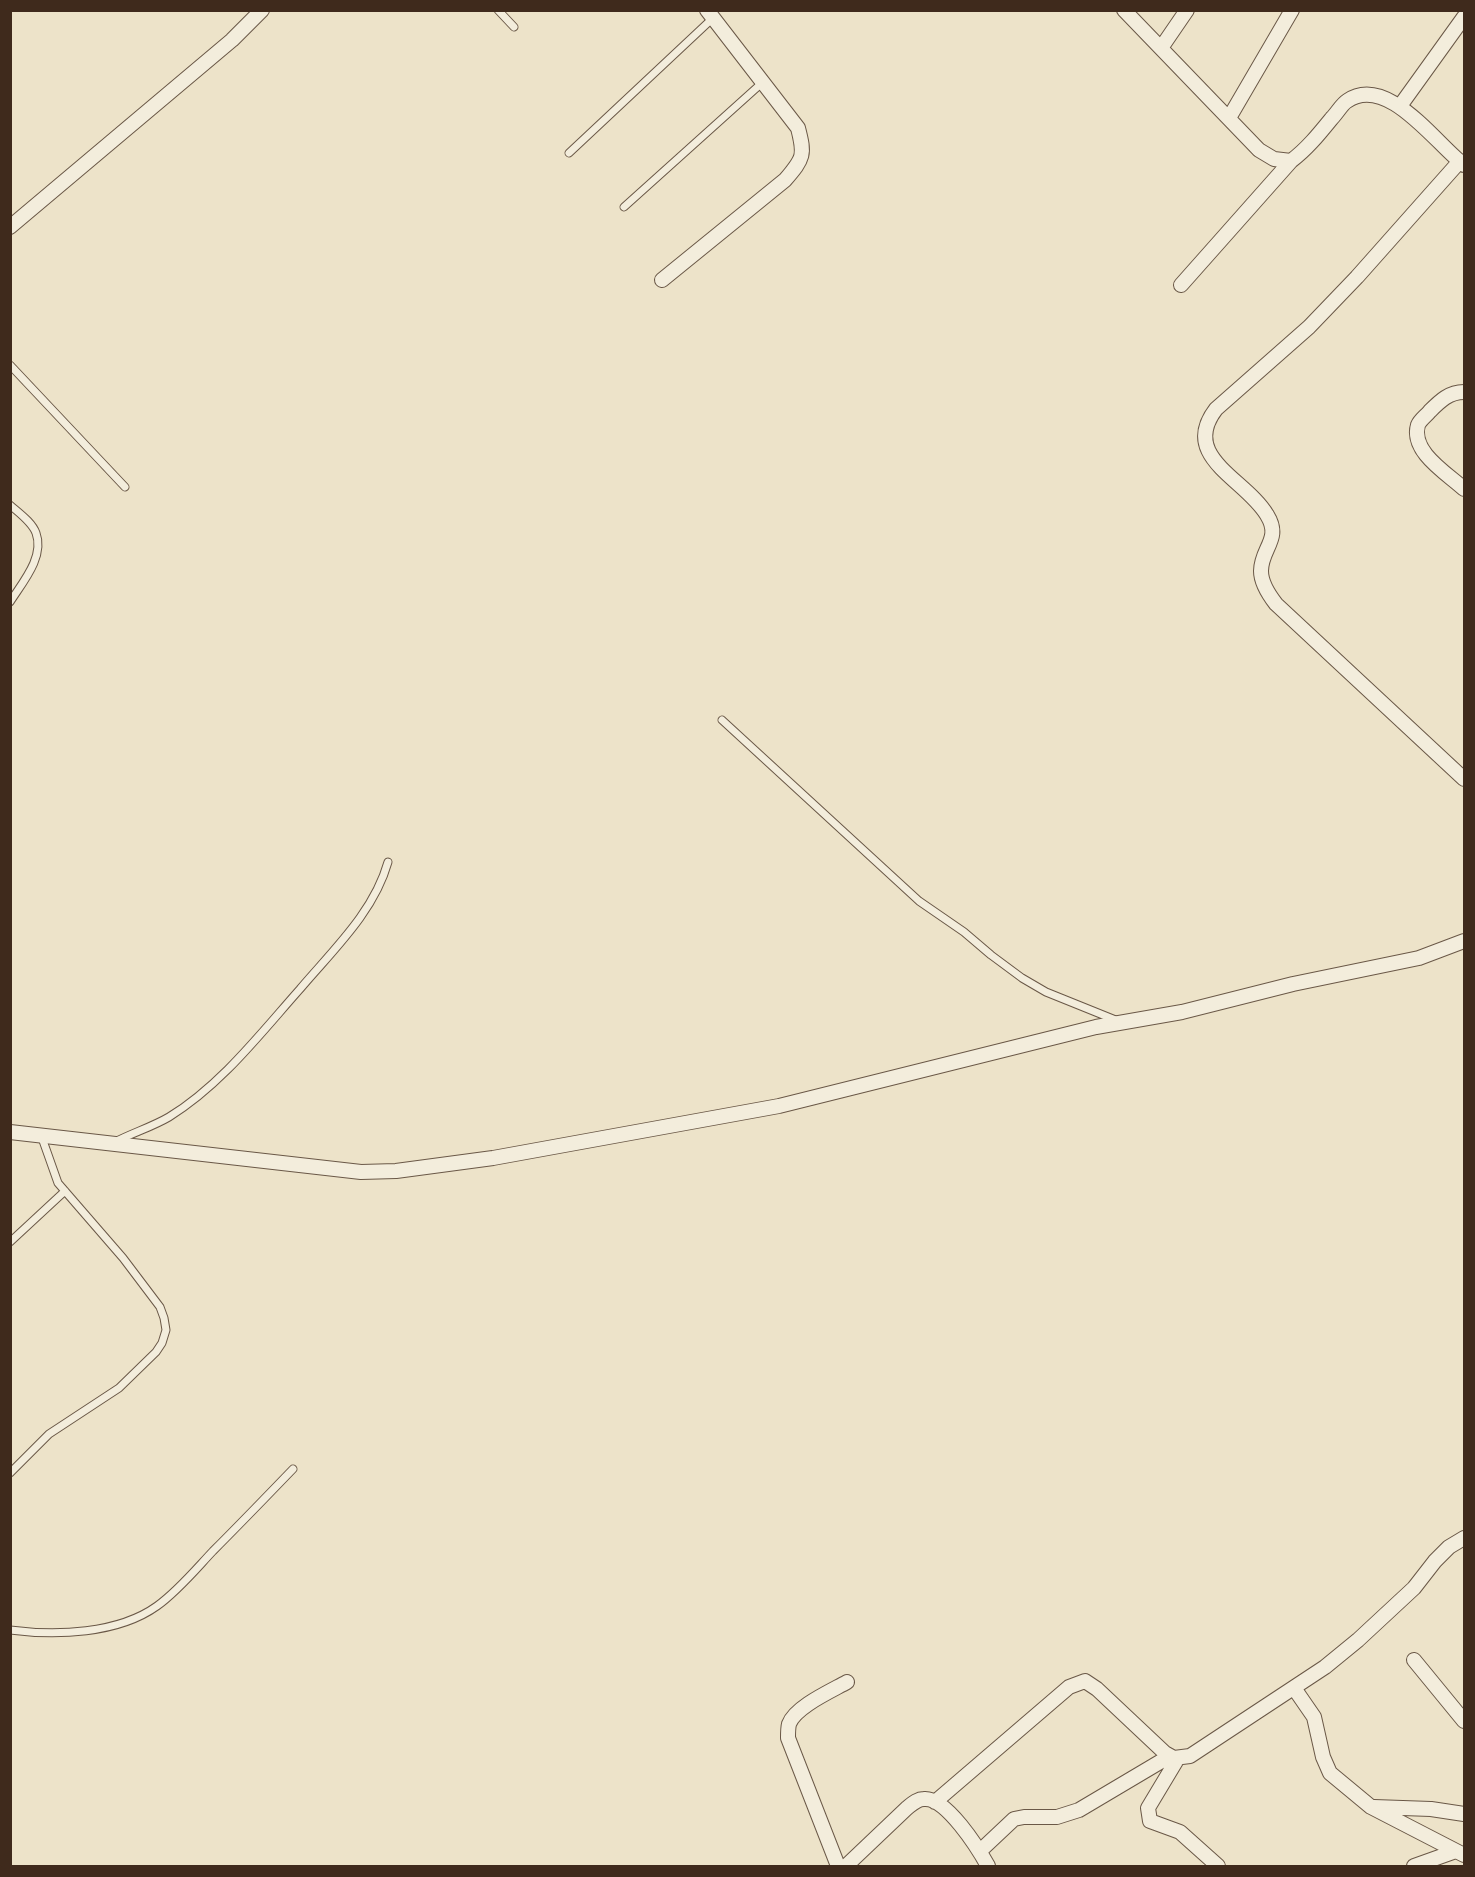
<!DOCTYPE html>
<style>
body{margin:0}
#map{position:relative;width:1475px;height:1877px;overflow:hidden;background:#ede3c9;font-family:"IM FELL English",serif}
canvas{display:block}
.frame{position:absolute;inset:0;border:12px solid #3f2a1c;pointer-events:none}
</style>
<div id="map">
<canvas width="1475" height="1877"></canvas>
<div class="frame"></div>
</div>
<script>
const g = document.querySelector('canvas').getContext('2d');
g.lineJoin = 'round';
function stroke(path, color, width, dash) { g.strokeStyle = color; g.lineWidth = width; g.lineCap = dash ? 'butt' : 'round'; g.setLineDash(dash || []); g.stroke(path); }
const lane = new Path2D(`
 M 498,10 L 514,27
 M 569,153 L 713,18
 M 624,207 L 763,82
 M 10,365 L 125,487
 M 10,505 C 19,513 32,522 36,533 C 45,557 22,583 10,602
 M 722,720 L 919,901 L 964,932 L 991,955 L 1022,978 L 1046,992 L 1118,1021
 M 115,1142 C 132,1133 152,1127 169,1117 C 221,1085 260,1034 300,989 C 333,950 374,912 388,862
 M 10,1242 L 65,1191
 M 10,1473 L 49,1434 L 119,1388 L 156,1352 L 162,1343 L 166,1330 L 164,1318 L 160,1307 L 123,1258 L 58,1183 L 41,1135
 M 10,1630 C 56,1636 118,1634 157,1606 C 178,1591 196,1569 213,1551 C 240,1524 267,1496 293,1469`);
const street = new Path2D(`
 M 1124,10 L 1259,150 L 1274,159 L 1291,161 C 1307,149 1319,134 1332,118 C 1337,113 1342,104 1347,101 C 1387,73 1436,144 1464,165
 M 1161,48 L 1187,10
 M 1400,106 L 1464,17
 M 1229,118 L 1292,10
 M 1460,161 L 1357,277 L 1309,327 L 1216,409 C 1179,457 1246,479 1267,515 C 1282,539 1261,548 1261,571 C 1261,583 1269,595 1276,604 L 1464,779
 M 10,227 L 232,40 L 262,10
 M 662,280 L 785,180 C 804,158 805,155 798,128 L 707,10
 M 1181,285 L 1291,161
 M 1464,392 C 1449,392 1440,401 1430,411 C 1426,416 1420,420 1418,425 C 1410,452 1448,474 1464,489
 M 10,1132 L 361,1172 L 396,1171 L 493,1158 L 779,1106 L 1096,1027 L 1182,1012 L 1293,984 L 1419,958 L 1464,941
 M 1414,1660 L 1464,1721
 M 1294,1688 L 1314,1717 L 1323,1757 L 1330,1773 L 1371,1807 L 1464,1855
 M 1178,1758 L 1148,1808 L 1150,1821 L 1180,1832 L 1218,1866
 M 935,1802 L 1069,1687 L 1085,1681 L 1097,1689 L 1165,1753 L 1174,1758 L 1190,1756 L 1325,1667 L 1358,1640 L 1414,1588 L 1435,1561 L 1449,1547 L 1464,1538
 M 1374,1807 L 1431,1809 L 1464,1814
 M 980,1851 L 1014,1819 L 1024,1817 L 1057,1817 L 1079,1810 L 1170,1756
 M 838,1866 L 788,1738 C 788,1733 788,1728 789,1724 C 795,1707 831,1691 847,1682
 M 846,1866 L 907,1808 C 912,1804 917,1799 924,1799 C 946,1797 978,1848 988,1866
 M 1414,1866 L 1456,1851`);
stroke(lane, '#6a5847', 9);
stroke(street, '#6a5847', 16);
stroke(lane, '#f3eddc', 7);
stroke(street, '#f3eddc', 14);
</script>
